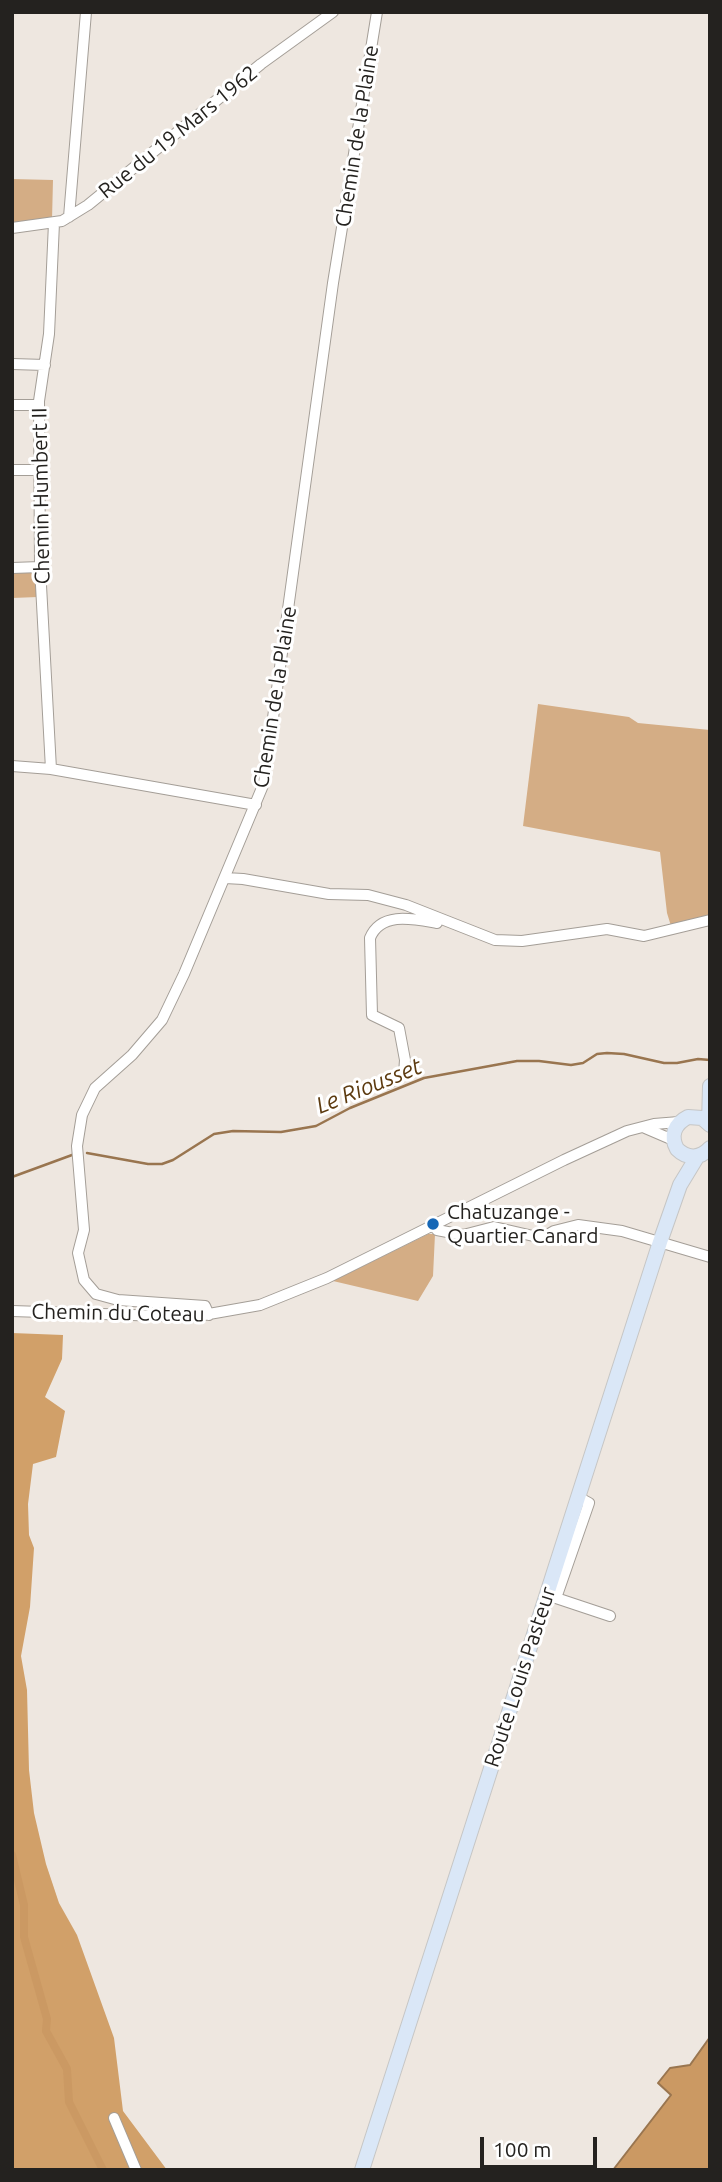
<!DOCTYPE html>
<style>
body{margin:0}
#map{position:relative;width:722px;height:2182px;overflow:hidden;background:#eee7e0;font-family:Ubuntu,sans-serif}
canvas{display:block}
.frame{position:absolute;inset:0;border:14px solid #24221f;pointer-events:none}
.scale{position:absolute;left:480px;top:2137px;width:117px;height:32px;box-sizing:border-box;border:4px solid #24221f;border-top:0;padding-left:9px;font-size:21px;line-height:24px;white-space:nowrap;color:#24221f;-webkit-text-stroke:5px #fff;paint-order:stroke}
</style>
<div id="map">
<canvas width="722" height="2182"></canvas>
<div class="frame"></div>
<div class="scale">100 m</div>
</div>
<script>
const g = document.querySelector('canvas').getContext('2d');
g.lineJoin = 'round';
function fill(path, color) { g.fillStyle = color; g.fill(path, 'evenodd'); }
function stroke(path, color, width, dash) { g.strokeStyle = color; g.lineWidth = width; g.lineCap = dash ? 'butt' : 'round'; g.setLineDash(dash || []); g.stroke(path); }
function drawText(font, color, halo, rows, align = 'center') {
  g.font = font + ' Ubuntu,sans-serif'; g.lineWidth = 6; g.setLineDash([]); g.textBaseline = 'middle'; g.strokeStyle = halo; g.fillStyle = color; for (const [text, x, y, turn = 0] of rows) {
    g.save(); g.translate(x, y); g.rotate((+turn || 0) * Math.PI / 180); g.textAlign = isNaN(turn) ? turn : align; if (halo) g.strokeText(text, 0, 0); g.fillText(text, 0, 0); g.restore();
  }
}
const green = new Path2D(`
 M 12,179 L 53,180 L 52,220 L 12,225 Z
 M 37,571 L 38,597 L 12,598 L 12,572 Z
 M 538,704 L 629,717 L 638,723 L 710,730 L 710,917 L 671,926 L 667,913 L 660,852 L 523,826 Z
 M 428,1234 L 435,1234 L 433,1276 L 418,1301 L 333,1281 Z`);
const forest = new Path2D(`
 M 12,1333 L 63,1335 L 62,1359 L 45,1397 L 65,1411 L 56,1457 L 33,1464 L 28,1504 L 29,1535 L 34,1548 L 30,1607 L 21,1656 L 27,1690 L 29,1770 L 34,1813 L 46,1864 L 59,1903 L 77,1935 L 114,2038 L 123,2111 L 167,2170 L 12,2170 Z`);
const water = new Path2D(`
 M 710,2037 L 710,2170 L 613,2170 L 671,2095 L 658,2083 L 670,2068 L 690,2065 Z`);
const stream = new Path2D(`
 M 87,1153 L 148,1164 L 162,1164 L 173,1160 L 214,1134 L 233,1131 L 281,1132 L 316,1126 L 350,1108 L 424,1078 L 517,1061 L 539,1061 L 571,1065 L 583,1063 L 597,1054 L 607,1053 L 624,1054 L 664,1063 L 677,1063 L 698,1059 L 710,1060
 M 12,1177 L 72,1155`);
const canal = new Path2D(`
 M 12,1855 L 24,1905 L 24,1937 L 47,2019 L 46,2031 L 67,2069 L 69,2102 L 103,2170`);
const minor = new Path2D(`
 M 69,217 L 86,12
 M 12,228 L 62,221 L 88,205 L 261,64 L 333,12
 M 12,364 L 45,365
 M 12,405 L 39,405
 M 12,470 L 39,470
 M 12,568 L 40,567
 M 12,766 L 51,769 L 256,805
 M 51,769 L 40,567 L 39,401 L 49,334 L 54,223
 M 225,878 L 243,879 L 329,894 L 368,895 L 406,905 L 495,940 L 522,941 L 607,929 L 644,936 L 710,920
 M 387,1084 L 404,1074 L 405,1060 L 399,1028 L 372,1015 L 370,938 C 381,911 414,919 437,923
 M 645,1128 L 673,1140
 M 433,1224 L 437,1230 L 463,1235 L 494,1227 L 542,1238 L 554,1231 L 578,1225 L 622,1231 L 710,1257
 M 12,1311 L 192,1317 L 260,1305 L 327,1278 L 564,1160 L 627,1131 L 654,1124 L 679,1122
 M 209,1315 L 205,1306 L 118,1300 L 96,1294 L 84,1280 L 78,1253 L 84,1230 L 77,1146 L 82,1115 L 95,1088 L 132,1055 L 162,1020 L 184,974 L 264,783 L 333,283 L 377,12
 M 578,1497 L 589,1503 L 556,1598 L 610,1616
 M 114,2118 L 136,2170`);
const major = new Path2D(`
 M 709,1124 L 710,1086
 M 710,1125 L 702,1118 L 688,1117 C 674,1124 670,1136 677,1149 C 687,1159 700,1159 710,1148
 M 362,2170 L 660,1242 L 680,1185 L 697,1157`);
const markers = [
 [433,1224,7,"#1667b6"]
];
const streetNames = [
 ["Rue du 19 Mars 1962",178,132,-39],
 ["Chemin de la Plaine",357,136,-81],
 ["Chemin Humbert II",41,496,-91],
 ["Chemin de la Plaine",275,697,-81],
 ["Chemin du Coteau",118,1313,1],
 ["Route Louis Pasteur",520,1677,-72]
];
const poiNames = [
 ["Chatuzange -",447,1212],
 ["Quartier Canard",447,1236]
];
const waterNames = [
 ["Le Riousset",369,1086,-22]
];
fill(green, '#d4ad85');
fill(forest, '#d1a069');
fill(water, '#cb9963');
stroke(water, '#99754f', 2);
stroke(stream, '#99754f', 2.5);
stroke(canal, '#cb9963', 8);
stroke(minor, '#a49e97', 12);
stroke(major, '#c6c6c5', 16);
stroke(minor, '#fff', 10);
stroke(major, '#dae7f7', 14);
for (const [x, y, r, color] of markers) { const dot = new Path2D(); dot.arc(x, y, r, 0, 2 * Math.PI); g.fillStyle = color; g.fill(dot); stroke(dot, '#fff', 2.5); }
drawText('21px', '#24221f', '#fff', streetNames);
drawText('21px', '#24221f', '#fff', poiNames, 'left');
drawText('italic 23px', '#5c3a0f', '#fff', waterNames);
</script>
